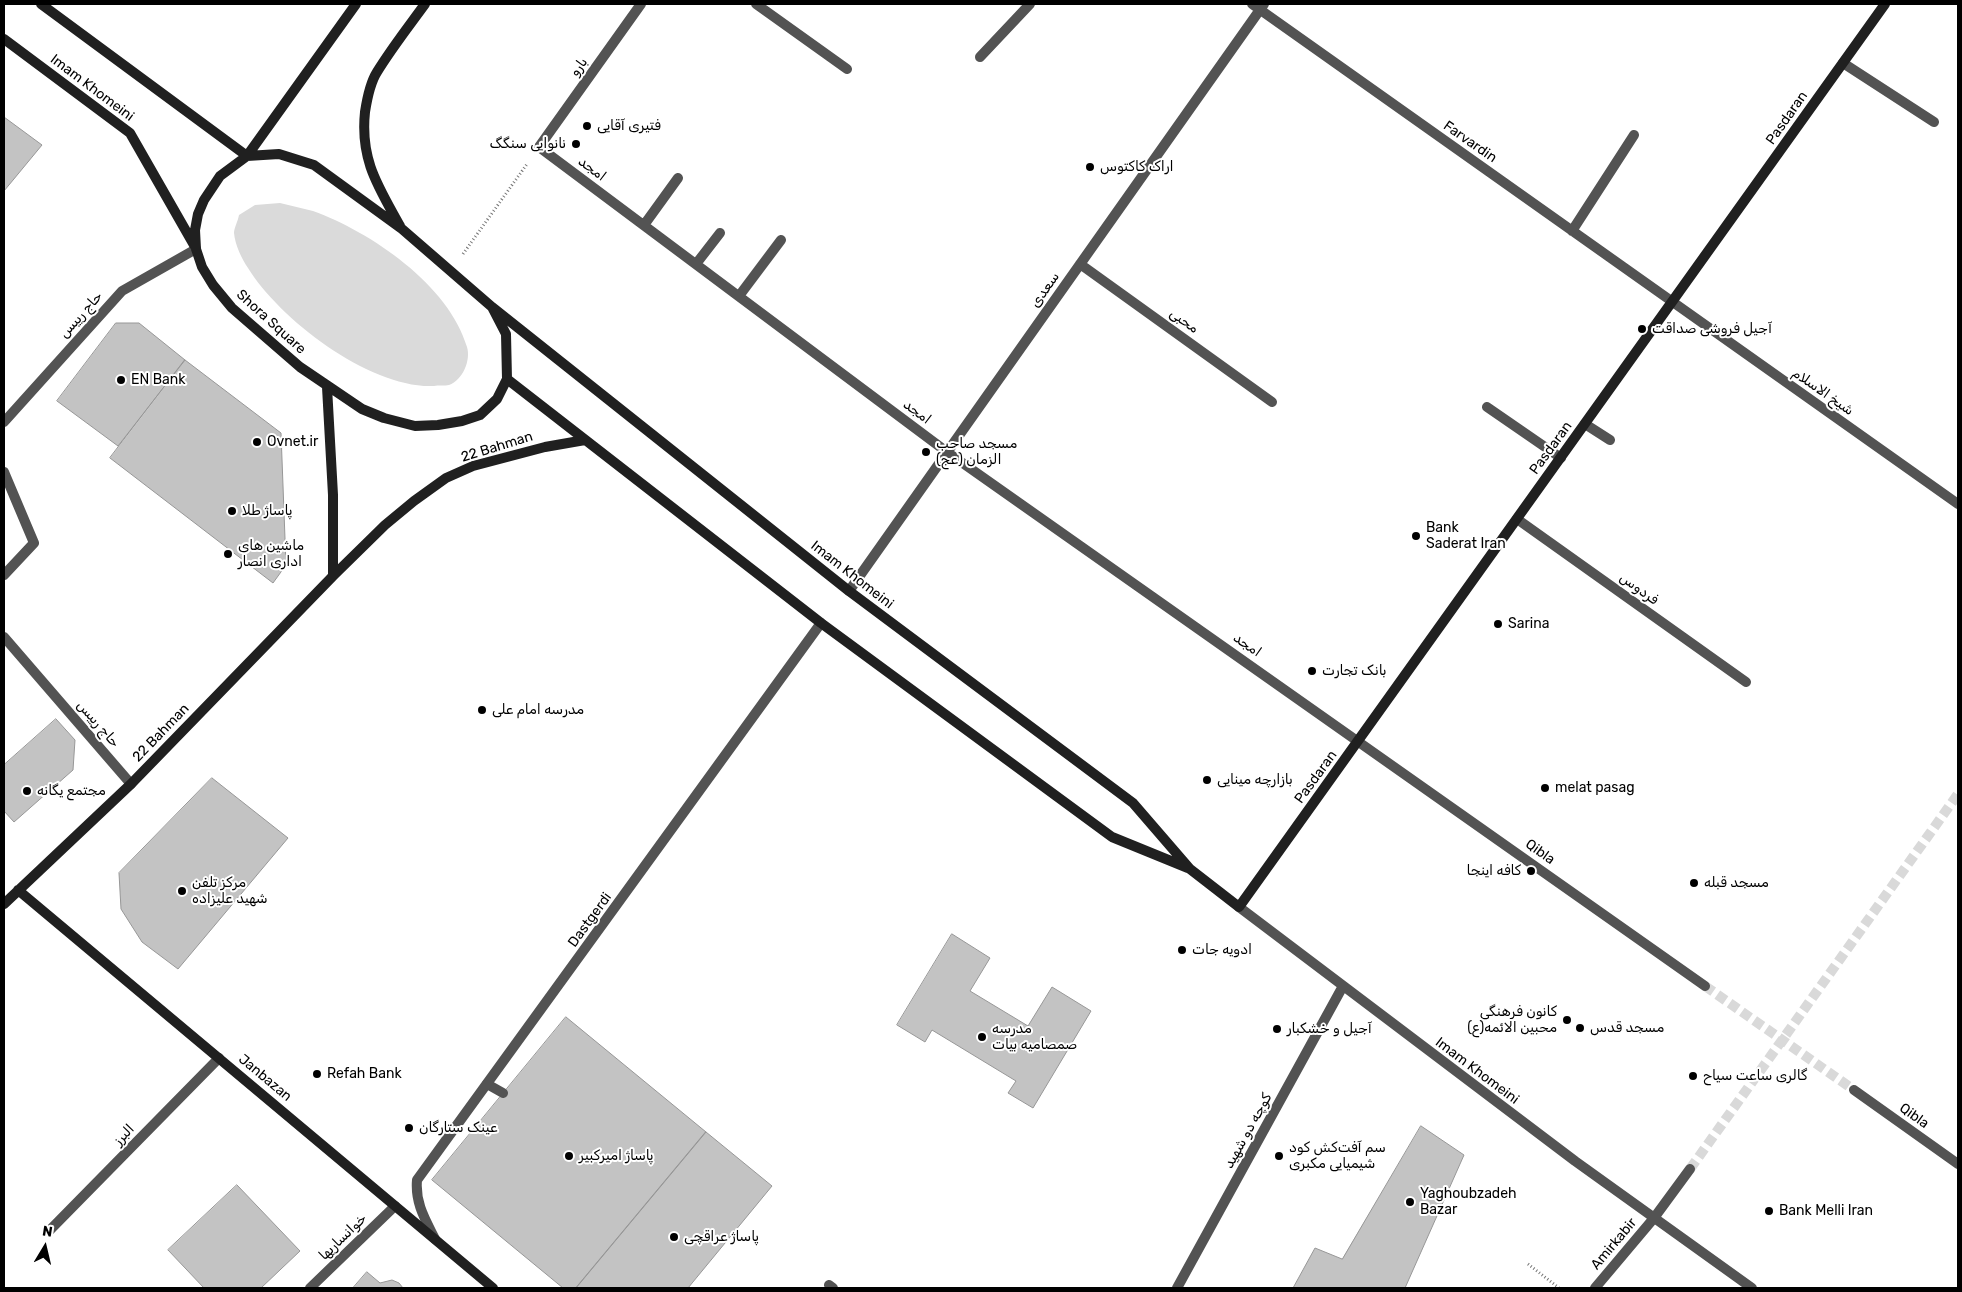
<!DOCTYPE html>
<meta charset="utf-8">
<style>
body{margin:0}
#map{position:relative;width:1962px;height:1292px;overflow:hidden;background:#fff;font-family:Rubik,sans-serif}
canvas{display:block}
.frame{position:absolute;inset:0;border:5px solid #000;pointer-events:none}
.north{position:absolute;left:20px;top:1222px;width:50px;height:50px;-webkit-text-stroke:4px #fff;paint-order:stroke;rotate:9deg;font-size:14px;font-weight:700;line-height:20px;text-align:center;color:#000}
.north::after{content:'';display:block;margin:auto;width:18px;height:22px;background:#000;clip-path:polygon(50% 0,100% 100%,50% 72%,0 100%)}
</style>
<div id="map">
<canvas width="1962" height="1292"></canvas>
<div class="frame"></div>
<div class="north">N</div>
</div>
<script>
const g = document.querySelector('canvas').getContext('2d');
g.lineJoin = 'round';
function fill(path, color) { g.fillStyle = color; g.fill(path, 'evenodd'); }
function stroke(path, color, width, dash) { g.strokeStyle = color; g.lineWidth = width; g.lineCap = dash ? 'butt' : 'round'; g.setLineDash(dash || []); g.stroke(path); }
function drawText(font, color, halo, rows, align = 'center') {
  g.font = font + ' Rubik,"Noto Naskh Arabic",sans-serif'; g.lineWidth = 4; g.setLineDash([]); g.textBaseline = 'middle'; g.strokeStyle = halo; g.fillStyle = color; for (const [text, x, y, turn = 0] of rows) {
    g.save(); g.translate(x, y); g.rotate((+turn || 0) * Math.PI / 180); g.textAlign = isNaN(turn) ? turn : align; if (halo) g.strokeText(text, 0, 0); g.fillText(text, 0, 0); g.restore();
  }
}
const green = new Path2D(`
 M 280,203 C 291,206 302,208 313,211 C 371,232 449,285 467,347 C 471,360 463,380 449,385 C 445,386 438,385 434,386 C 371,389 280,320 248,268 C 242,259 235,245 234,233 C 234,228 238,221 239,215 L 255,205 Z`);
const building = new Path2D(`
 M 4,117 L 42,145 L 4,191 Z
 M 116,323 L 139,323 L 185,360 L 118,446 L 57,401 Z
 M 185,360 L 281,433 L 286,565 L 273,583 L 110,458 Z
 M 56,719 L 75,740 L 73,770 L 14,822 L 4,811 L 4,765 Z
 M 212,778 L 288,838 L 178,969 L 142,942 L 121,909 L 119,873 Z
 M 952,934 L 990,958 L 970,991 L 1028,1026 L 1052,987 L 1091,1011 L 1033,1108 L 1008,1093 L 1016,1081 L 932,1030 L 925,1042 L 897,1025 Z
 M 566,1017 L 706,1132 L 576,1288 L 563,1288 L 432,1180 Z
 M 1421,1126 L 1464,1155 L 1405,1288 L 1293,1288 L 1315,1248 L 1342,1259 Z
 M 706,1132 L 772,1186 L 688,1288 L 576,1288 Z
 M 237,1185 L 300,1251 L 261,1288 L 204,1288 L 168,1250 Z
 M 367,1272 L 380,1283 L 392,1280 L 399,1283 L 403,1288 L 353,1288 Z`);
const streetTunnel = new Path2D(`
 M 1705,986 L 1854,1090
 M 1690,1169 L 1958,794`);
const path = new Path2D(`
 M 463,254 L 527,164
 M 1528,1264 L 1559,1288`);
const lane = new Path2D(`
 M 1843,63 L 1934,122
 M 1585,424 L 1610,440
 M 487,1084 L 503,1093
 M 829,1285 L 833,1288`);
const street = new Path2D(`
 M 641,4 L 539,147 L 947,452 L 1705,986
 M 756,4 L 847,69
 M 1252,4 L 1958,504
 M 980,57 L 1030,4
 M 644,225 L 678,178
 M 1572,231 L 1634,135
 M 696,264 L 720,233
 M 1080,264 L 1272,402
 M 739,296 L 781,240
 M 1487,407 L 1561,458
 M 4,422 L 122,291 L 196,249
 M 4,472 L 34,543 L 4,575
 M 1517,519 L 1746,682
 M 849,591 L 1264,4
 M 4,637 L 131,784
 M 1239,907 L 1575,1161 L 1752,1288
 M 1854,1090 L 1958,1164
 M 48,1232 L 219,1058
 M 435,1239 C 425,1219 415,1203 417,1180 L 821,623
 M 310,1288 L 395,1206
 M 1177,1288 L 1343,986
 M 1595,1288 L 1654,1218 L 1690,1169`);
const secondary = new Path2D(`
 M 41,4 L 247,156 L 356,4
 M 4,39 L 130,133 L 194,245
 M 279,154 L 314,165 L 402,229 L 492,307 L 506,334 L 507,379 L 497,399 L 480,415 L 462,421 L 438,425 L 415,426 L 384,418 L 362,409 L 300,367 L 232,308 L 213,285 L 202,267 L 196,249 L 195,230 L 198,214 L 204,200 L 220,176 L 247,156 Z
 M 400,226 C 378,186 360,160 365,112 C 367,99 370,83 377,72 C 391,49 409,26 425,4
 M 492,307 L 849,591 L 1133,803 L 1190,869 L 1239,907 L 1885,4
 M 507,379 L 821,623 L 1112,837 L 1188,868
 M 327,387 L 333,495 L 333,576
 M 18,890 L 493,1288
 M 4,904 L 131,784 L 333,576 L 385,525 L 414,501 L 446,478 L 473,466 L 545,447 L 585,440`);
const markers = [
 [587,126,5,"#000"],
 [576,144,5,"#000"],
 [1090,167,5,"#000"],
 [1642,329,5,"#000"],
 [121,380,5,"#000"],
 [257,442,5,"#000"],
 [926,452,5,"#000"],
 [232,511,5,"#000"],
 [1416,536,5,"#000"],
 [228,554,5,"#000"],
 [1498,624,5,"#000"],
 [1312,671,5,"#000"],
 [482,710,5,"#000"],
 [1207,780,5,"#000"],
 [1545,788,5,"#000"],
 [27,791,5,"#000"],
 [1531,871,5,"#000"],
 [1694,883,5,"#000"],
 [182,891,5,"#000"],
 [1182,950,5,"#000"],
 [1567,1020,5,"#000"],
 [1580,1028,5,"#000"],
 [1277,1029,5,"#000"],
 [982,1037,5,"#000"],
 [317,1074,5,"#000"],
 [1693,1076,5,"#000"],
 [409,1128,5,"#000"],
 [569,1156,5,"#000"],
 [1279,1156,5,"#000"],
 [1410,1202,5,"#000"],
 [1769,1211,5,"#000"],
 [674,1237,5,"#000"]
];
const streetNames = [
 ["بارو",579,67,-54],
 ["Imam Khomeini",92,88,37],
 ["Pasdaran",1787,118,-55],
 ["Farvardin",1470,142,35],
 ["امجد",592,169,37],
 ["سعدی",1045,290,-55],
 ["حاج رییس",81,315,-48],
 ["محبی",1184,321,36],
 ["Shora Square",271,322,42],
 ["شیخ الاسلام",1823,392,35],
 ["امجد",917,412,37],
 ["22 Bahman",497,447,-17],
 ["Pasdaran",1551,448,-54],
 ["Imam Khomeini",852,575,38],
 ["فردوس",1639,589,36],
 ["امجد",1247,645,35],
 ["حاج رییس",98,724,49],
 ["22 Bahman",161,733,-46],
 ["Pasdaran",1316,777,-54],
 ["Qibla",1540,852,35],
 ["Dastgerdi",590,920,-54],
 ["Imam Khomeini",1477,1071,37],
 ["Janbazan",265,1078,40],
 ["Qibla",1914,1116,35],
 ["کوچه دو شهید",1248,1131,-61],
 ["البرز",124,1135,-46],
 ["خوانساریها",343,1237,-44],
 ["Amirkabir",1614,1244,-50]
];
const poiNames = [
 ["فتیری آقایی",597,126],
 ["نانوایی سنگگ",566,144,"right"],
 ["اراک کاکتوس",1100,167],
 ["آجیل فروشی صداقت",1652,329],
 ["EN Bank",131,380],
 ["Ovnet.ir",267,442],
 ["مسجد صاحب",936,444],
 ["الزمان (عج)",936,460],
 ["پاساژ طلا",242,511],
 ["Bank",1426,528],
 ["Saderat Iran",1426,544],
 ["ماشین های",238,546],
 ["اداری انصار",238,562],
 ["Sarina",1508,624],
 ["بانک تجارت",1322,671],
 ["مدرسه امام علی",492,710],
 ["بازارچه مینایی",1217,780],
 ["melat pasag",1555,788],
 ["مجتمع یگانه",37,791],
 ["کافه اینجا",1521,871,"right"],
 ["مرکز تلفن",192,883],
 ["شهید علیزاده",192,899],
 ["مسجد قبله",1704,883],
 ["ادویه جات",1192,950],
 ["کانون فرهنگی",1557,1012,"right"],
 ["محبین الائمه(ع)",1557,1028,"right"],
 ["مسجد قدس",1590,1028],
 ["مدرسه",992,1029],
 ["صمصامیه بیات",992,1045],
 ["آجیل و خشکبار",1287,1029],
 ["Refah Bank",327,1074],
 ["گالری ساعت سیاح",1703,1076],
 ["عینک ستارگان",419,1128],
 ["سم آفت‌کش کود",1289,1148],
 ["شیمیایی مکبری",1289,1164],
 ["پاساژ امیرکبیر",579,1156],
 ["Yaghoubzadeh",1420,1194],
 ["Bazar",1420,1210],
 ["Bank Melli Iran",1779,1211],
 ["پاساژ عراقچی",684,1237]
];
fill(green, '#dadada');
fill(building, '#c3c3c3');
stroke(building, '#979797', 1);
stroke(streetTunnel, '#d9d9d9', 10, [10, 5]);
stroke(path, '#757575', 3, [1, 2.5]);
stroke(lane, '#535353', 10);
stroke(street, '#535353', 10);
stroke(secondary, '#202020', 10);
for (const [x, y, r, color] of markers) { const dot = new Path2D(); dot.arc(x, y, r, 0, 2 * Math.PI); g.fillStyle = color; g.fill(dot); stroke(dot, '#fff', 2); }
drawText('14px', '#000', '#fff', streetNames);
drawText('14px', '#000', '#fff', poiNames, 'left');
</script>
